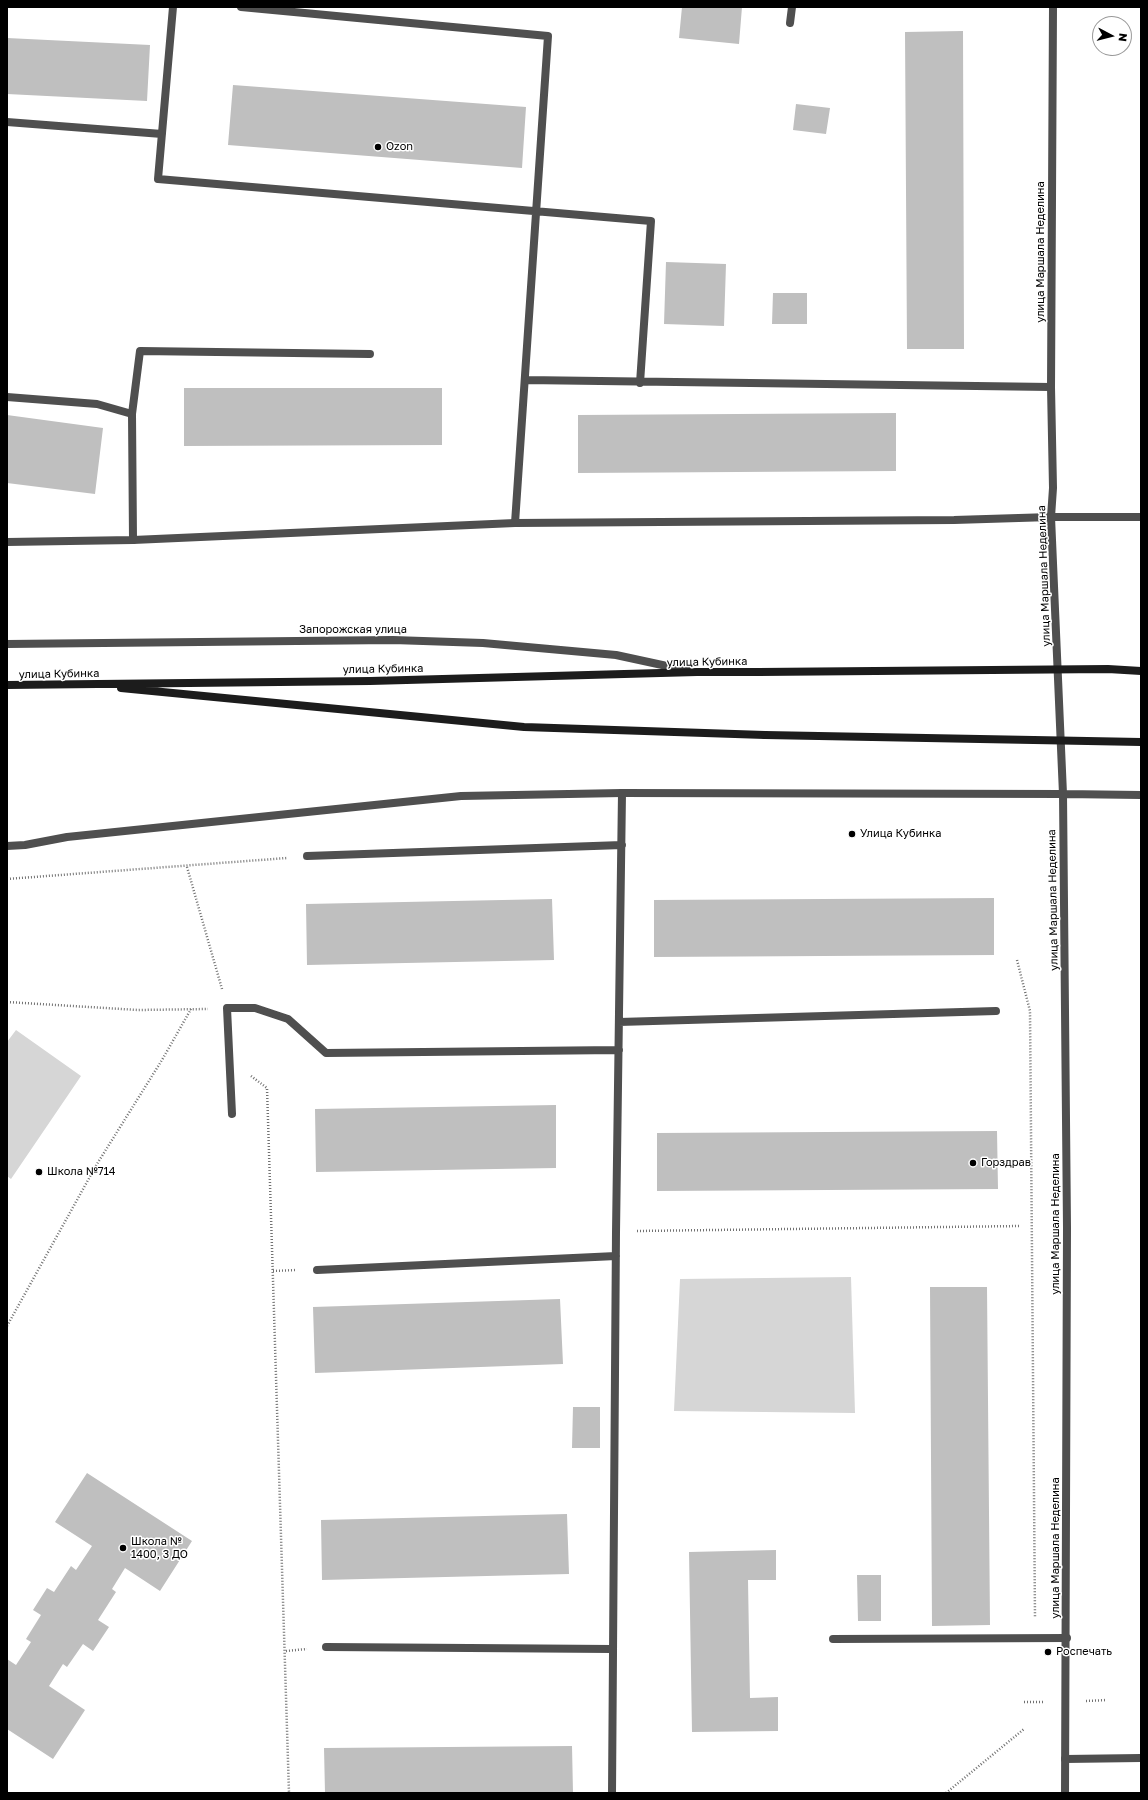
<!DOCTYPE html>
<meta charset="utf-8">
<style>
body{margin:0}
#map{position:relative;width:1148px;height:1800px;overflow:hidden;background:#fff;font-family:"Golos Text",sans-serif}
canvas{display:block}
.frame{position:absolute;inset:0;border:8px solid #000;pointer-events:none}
.north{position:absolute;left:1092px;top:16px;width:40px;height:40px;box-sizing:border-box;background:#fff;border:1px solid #999;border-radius:50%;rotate:97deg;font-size:11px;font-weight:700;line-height:16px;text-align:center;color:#000}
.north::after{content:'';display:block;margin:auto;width:14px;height:18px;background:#000;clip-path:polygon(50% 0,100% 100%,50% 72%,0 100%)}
</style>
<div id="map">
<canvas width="1148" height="1800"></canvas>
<div class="frame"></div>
<div class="north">N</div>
</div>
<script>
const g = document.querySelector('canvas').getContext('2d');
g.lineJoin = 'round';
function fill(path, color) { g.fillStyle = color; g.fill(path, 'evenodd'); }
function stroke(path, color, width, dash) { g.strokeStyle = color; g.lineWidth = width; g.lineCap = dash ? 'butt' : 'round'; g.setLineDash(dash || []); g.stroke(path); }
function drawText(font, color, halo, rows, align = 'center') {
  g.font = font + ' "Golos Text",sans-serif'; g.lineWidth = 3; g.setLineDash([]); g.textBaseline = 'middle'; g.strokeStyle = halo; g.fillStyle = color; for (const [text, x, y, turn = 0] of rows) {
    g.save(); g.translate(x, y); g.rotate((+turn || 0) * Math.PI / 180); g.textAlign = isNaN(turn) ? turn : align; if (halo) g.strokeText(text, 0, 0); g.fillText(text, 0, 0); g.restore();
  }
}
const green = new Path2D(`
 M 16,1030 L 81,1076 L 11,1179 L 7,1176 L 7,1042 Z
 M 851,1277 L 855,1413 L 674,1411 L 680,1279 Z`);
const building = new Path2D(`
 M 682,7 L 742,7 L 739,44 L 679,38 Z
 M 963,31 L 964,349 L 907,349 L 905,32 Z
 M 7,38 L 150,45 L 147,101 L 7,94 Z
 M 233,85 L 526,107 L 522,168 L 228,145 Z
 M 796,104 L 830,108 L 826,134 L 793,130 Z
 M 666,262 L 726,264 L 724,326 L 664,324 Z
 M 773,293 L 807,293 L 807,324 L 772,324 Z
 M 184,388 L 442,388 L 442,445 L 184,446 Z
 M 896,413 L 896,471 L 578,473 L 578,415 Z
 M 7,415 L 103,428 L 95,494 L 7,483 Z
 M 994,898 L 994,955 L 654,957 L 654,900 Z
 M 552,899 L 554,960 L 307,965 L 306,904 Z
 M 556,1105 L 556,1168 L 316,1172 L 315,1109 Z
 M 997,1131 L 998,1189 L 657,1191 L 657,1133 Z
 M 930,1287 L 987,1287 L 990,1625 L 932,1626 Z
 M 560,1299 L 563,1364 L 315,1373 L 313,1307 Z
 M 573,1407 L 600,1407 L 600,1448 L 572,1448 Z
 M 87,1473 L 192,1541 L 160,1591 L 125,1568 L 112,1589 L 116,1592 L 98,1620 L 109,1627 L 93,1651 L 83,1644 L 67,1667 L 63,1664 L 49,1686 L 85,1710 L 53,1759 L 7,1729 L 7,1659 L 16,1665 L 31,1642 L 26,1639 L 41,1615 L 33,1610 L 47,1588 L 54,1592 L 71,1566 L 76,1570 L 92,1546 L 55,1522 Z
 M 567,1514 L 569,1574 L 322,1580 L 321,1520 Z
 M 776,1550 L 776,1580 L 748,1580 L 750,1698 L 778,1697 L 778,1731 L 692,1732 L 689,1552 Z
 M 857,1575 L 881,1575 L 881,1621 L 858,1621 Z
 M 572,1746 L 573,1793 L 325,1793 L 324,1748 Z`);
const path = new Path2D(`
 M 187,867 L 222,989
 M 7,879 L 287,858
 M 1017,960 L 1030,1011 L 1035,1617
 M 7,1002 L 138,1010 L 208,1009
 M 251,1076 L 267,1088 L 289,1793
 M 637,1231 L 1020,1226
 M 273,1271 L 297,1270
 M 7,1326 L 97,1164 L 162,1060 L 191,1009
 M 286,1651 L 307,1649
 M 1086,1701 L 1107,1700
 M 1024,1702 L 1045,1702
 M 946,1793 L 1024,1729`);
const service = new Path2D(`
 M 173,7 L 158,179 L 651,221 L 640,383
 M 241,7 L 548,36 L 515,523
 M 790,23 L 792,7
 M 7,122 L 162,134
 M 525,380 L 1051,387
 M 7,397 L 97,404 L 132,414
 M 133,540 L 132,414 L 140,351 L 370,354
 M 307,856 L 622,845
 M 619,1022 L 996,1011
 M 232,1114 L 227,1008 L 255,1008 L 288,1019 L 326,1053 L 619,1050
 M 317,1270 L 616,1256
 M 833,1639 L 1067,1638
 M 326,1647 L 612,1649
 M 1065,1759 L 1141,1758
 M 612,1793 L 616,1232 L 622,793`);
const minor = new Path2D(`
 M 1051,517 L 1053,488 L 1051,387 L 1053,7`);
const tertiary = new Path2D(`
 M 1051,517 L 1063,794 L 1067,1228 L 1065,1793
 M 7,542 L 133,540 L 515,523 L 954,520 L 1051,517 L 1141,517
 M 7,644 L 393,640 L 483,643 L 616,655 L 690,671
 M 7,846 L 25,845 L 67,837 L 461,796 L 622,793 L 1063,794 L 1141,795`);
const secondary = new Path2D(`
 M 7,685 L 370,681 L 697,672 L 759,672
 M 121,688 L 524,727 L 765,735`);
const secondaryBridge = new Path2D(`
 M 759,672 L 1108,669 L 1141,671
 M 765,735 L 1141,742`);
const markers = [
 [378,147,4,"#000"],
 [852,834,4,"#000"],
 [973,1163,4,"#000"],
 [39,1172,4,"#000"],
 [123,1548,4,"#000"],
 [1048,1652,4,"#000"]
];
const poiNames = [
 ["Ozon",386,147],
 ["Улица Кубинка",860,834],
 ["Горздрав",981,1163],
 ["Школа №714",47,1172],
 ["Школа №",131,1542],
 ["1400, 3 ДО",131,1555],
 ["Роспечать",1056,1652]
];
const streetNames = [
 ["улица Маршала Неделина",1041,252,-90],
 ["улица Маршала Неделина",1044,576,-92],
 ["Запорожская улица",353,630],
 ["улица Кубинка",707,662,-1],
 ["улица Кубинка",383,669,-1],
 ["улица Кубинка",59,674,-1],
 ["улица Маршала Неделина",1053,900,-91],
 ["улица Маршала Неделина",1056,1224,-90],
 ["улица Маршала Неделина",1056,1548,-90]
];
fill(green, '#d6d6d6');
fill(building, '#bfbfbf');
stroke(path, '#717171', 2.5, [1, 2]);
stroke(service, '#4f4f4f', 8);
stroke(minor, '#4f4f4f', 8);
stroke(tertiary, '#4f4f4f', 8);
stroke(secondary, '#1c1c1c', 8);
stroke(secondaryBridge, '#1c1c1c', 8);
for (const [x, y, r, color] of markers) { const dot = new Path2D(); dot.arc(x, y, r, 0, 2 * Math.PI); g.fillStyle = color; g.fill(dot); stroke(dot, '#fff', 1.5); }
drawText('11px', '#000', '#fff', poiNames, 'left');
drawText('11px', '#000', '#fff', streetNames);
</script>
